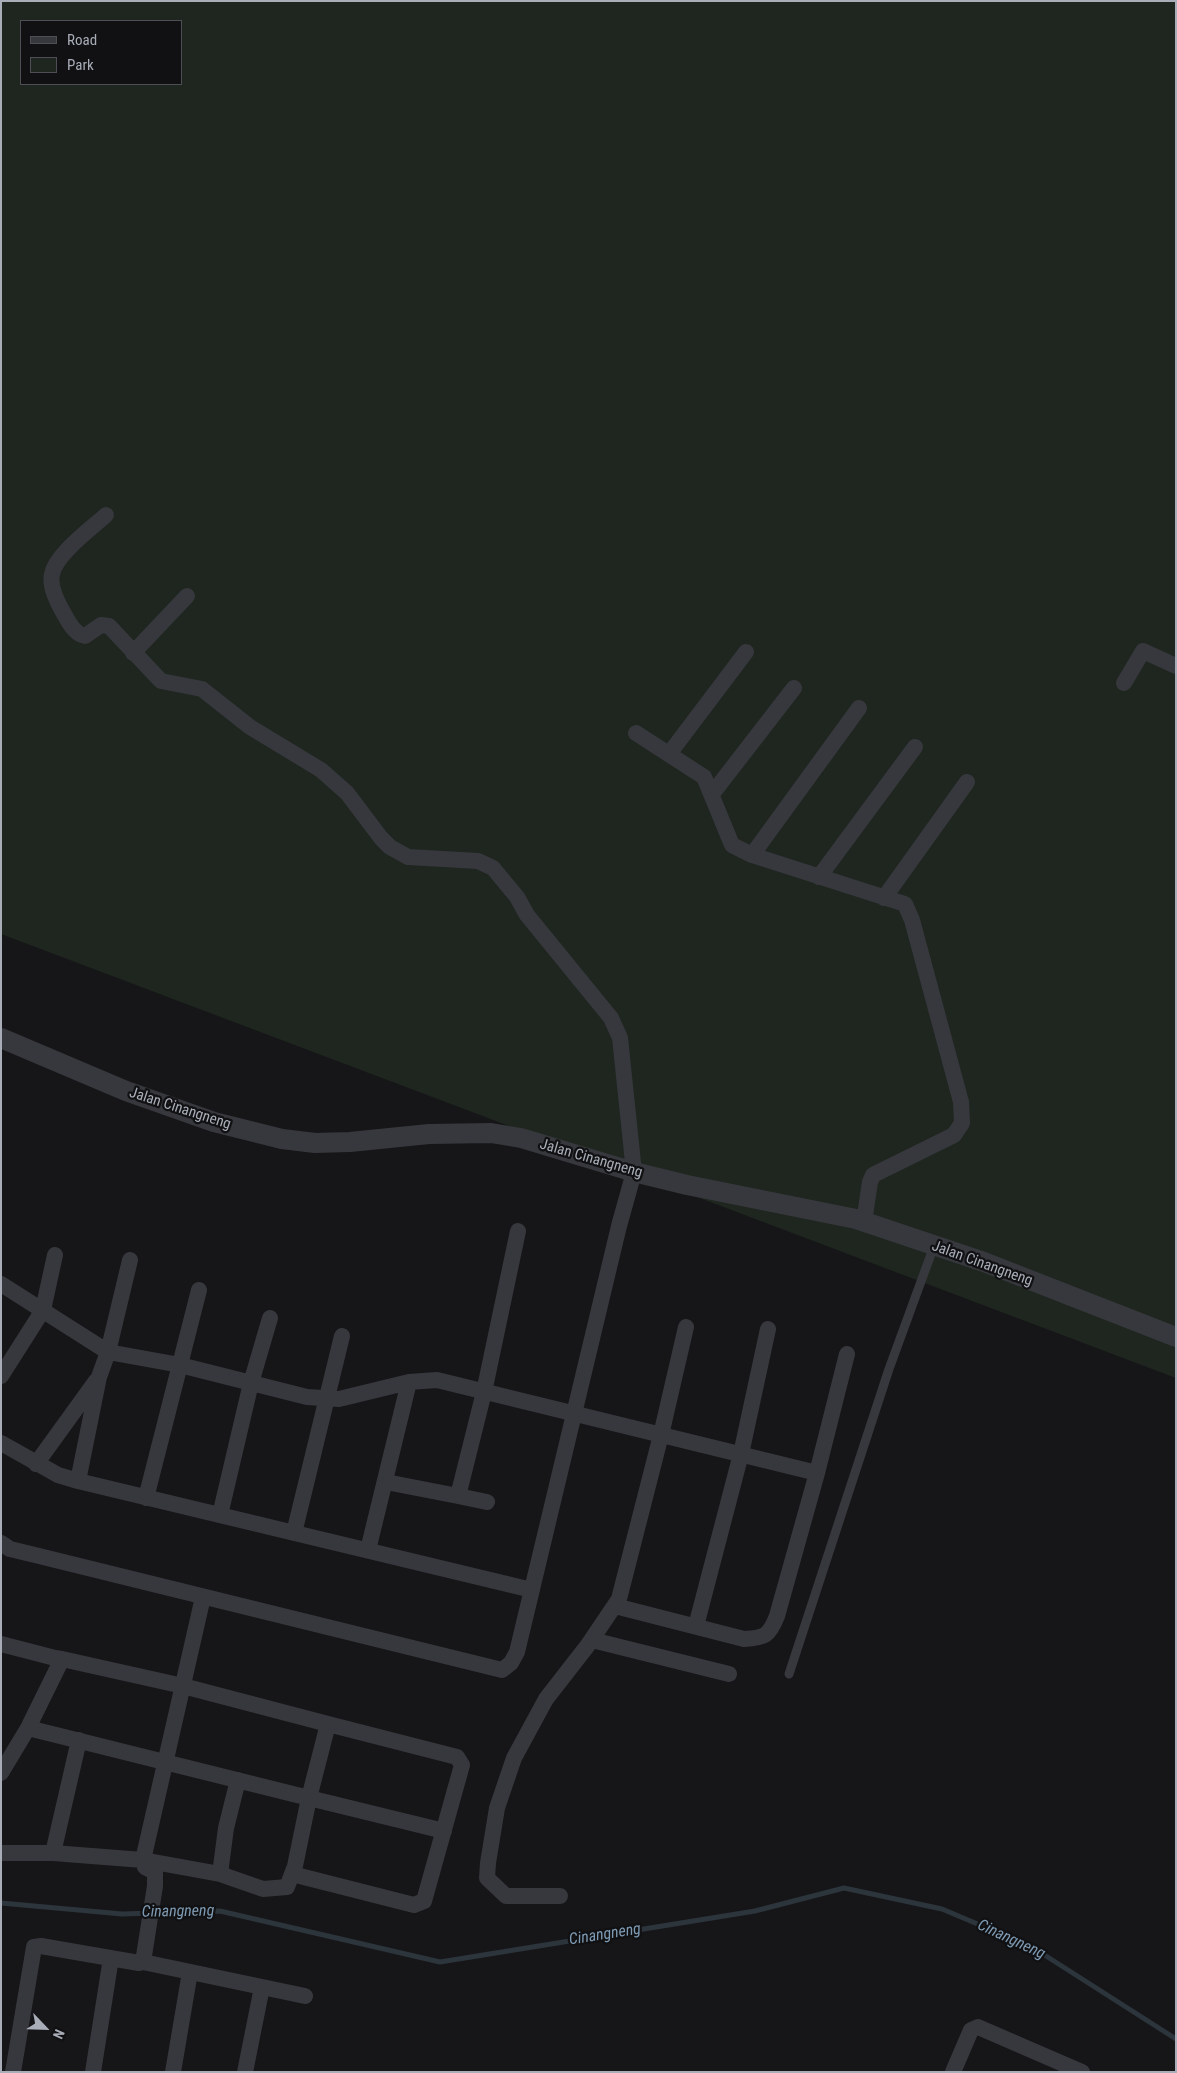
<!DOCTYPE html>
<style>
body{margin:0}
#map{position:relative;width:1177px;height:2073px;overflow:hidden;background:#161618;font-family:"Roboto Condensed",sans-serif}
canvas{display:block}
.frame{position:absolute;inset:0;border:2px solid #a8adb8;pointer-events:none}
.legend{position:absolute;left:20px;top:20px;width:162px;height:65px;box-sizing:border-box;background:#111113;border:1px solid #4d4f55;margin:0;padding:6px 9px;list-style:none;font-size:15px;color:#a8adb8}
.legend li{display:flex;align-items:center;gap:10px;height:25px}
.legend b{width:25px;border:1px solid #4d4f55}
.north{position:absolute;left:20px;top:2003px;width:50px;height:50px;-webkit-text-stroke:4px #111113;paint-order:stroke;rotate:114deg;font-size:14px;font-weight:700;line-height:20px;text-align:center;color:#a8adb8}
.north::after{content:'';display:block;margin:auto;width:18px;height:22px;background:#a8adb8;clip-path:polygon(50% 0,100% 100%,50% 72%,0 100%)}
</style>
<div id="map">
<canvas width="1177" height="2073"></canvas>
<div class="frame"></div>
<ul class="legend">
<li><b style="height:6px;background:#37383d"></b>Road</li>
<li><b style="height:14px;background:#1e261f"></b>Park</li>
</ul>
<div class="north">N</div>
</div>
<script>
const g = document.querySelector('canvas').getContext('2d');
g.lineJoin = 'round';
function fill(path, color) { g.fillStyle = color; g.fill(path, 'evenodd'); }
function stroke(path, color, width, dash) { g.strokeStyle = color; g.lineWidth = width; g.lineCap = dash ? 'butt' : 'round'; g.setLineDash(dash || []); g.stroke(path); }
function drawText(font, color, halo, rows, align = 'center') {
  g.font = font + ' "Roboto Condensed",sans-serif'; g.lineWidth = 4.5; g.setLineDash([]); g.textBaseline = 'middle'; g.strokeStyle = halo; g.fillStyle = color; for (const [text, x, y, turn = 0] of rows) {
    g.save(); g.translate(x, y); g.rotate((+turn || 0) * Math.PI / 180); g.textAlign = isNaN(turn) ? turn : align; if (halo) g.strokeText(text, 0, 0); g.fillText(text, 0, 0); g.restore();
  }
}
const green = new Path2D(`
 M 1,1 L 1176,1 L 1176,1378 L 1,934 ZM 21,21 L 181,21 L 181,84 L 21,84 Z`);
const stream = new Path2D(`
 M 1,1903 L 122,1914 L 220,1911 L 440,1962 L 755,1911 L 844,1888 L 942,1909 L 1032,1947 L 1176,2039`);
const service = new Path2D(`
 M 789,1674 L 889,1369 L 934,1246`);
const minor = new Path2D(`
 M 133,653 L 187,596
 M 1124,683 L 1143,651 L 1176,666
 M 636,733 L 704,777 L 732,845 L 752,855 L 905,904 L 912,920 L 961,1102 L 962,1123 L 954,1135 L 873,1175 L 870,1182 L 864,1222
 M 669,754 L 746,652
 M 712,794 L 794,688
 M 752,855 L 859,708
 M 819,877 L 915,747
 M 884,898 L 967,782
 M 1,1284 L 108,1352 L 180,1365 L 307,1397 L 339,1399 L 409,1382 L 437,1380 L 817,1473
 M 1,1376 L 43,1310 L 55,1255
 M 1,1443 L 58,1475 L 78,1481 L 532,1590
 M 36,1464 L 96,1381
 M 78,1481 L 99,1377 L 108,1352 L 130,1260
 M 386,1482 L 458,1496 L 484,1392 L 518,1231
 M 458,1496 L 487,1502
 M 146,1498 L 199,1290
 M 220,1515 L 251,1383 L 270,1318
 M 294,1533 L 342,1336
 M 1,1543 L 10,1549 L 35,1555 L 502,1670 L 511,1663 L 517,1652 L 619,1226 L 634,1172 L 620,1038 L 611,1018 L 527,915 L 517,897 L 493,868 L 478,861 L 408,857 L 390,847 L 381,838 L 347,793 L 321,770 L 250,727 L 202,689 L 161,681 L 109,626 L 101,625 L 85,636 C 74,634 69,622 64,614 C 58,603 49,587 52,574 C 56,554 92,528 106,515
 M 368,1550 L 409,1382
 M 615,1606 L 744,1639 C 765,1638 769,1636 777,1616 L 817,1473 L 847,1354
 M 696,1626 L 741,1454 L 768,1329
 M 592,1640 L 729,1674
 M 1,1644 L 55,1658 L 62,1659 L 183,1686 L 328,1724 L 309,1798 L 28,1728 L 62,1659
 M 1,1773 L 28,1728
 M 238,1780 L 226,1828 L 220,1874 L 263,1889 L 287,1887 L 295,1866 L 309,1798 L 444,1831
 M 1,1853 L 53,1853 L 143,1860 L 220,1874
 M 53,1853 L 79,1740
 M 292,1874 L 414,1905 L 424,1901 L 462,1765 L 457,1757 L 328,1724
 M 560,1896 L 506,1896 L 487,1878 L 488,1863 L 497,1808 L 514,1758 L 546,1699 L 588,1645 L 619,1599 L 661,1435 L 686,1327
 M 143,1962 L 305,1996
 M 13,2072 L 34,1947 L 41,1946 L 139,1963 L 143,1962 L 155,1886 L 155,1872 L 145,1867 L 143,1860 L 203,1597
 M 93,2072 L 111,1958
 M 173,2072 L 190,1972
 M 245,2072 L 262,1987
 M 953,2072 L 971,2030 L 978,2027 L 1082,2072`);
const tertiary = new Path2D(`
 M 1,1038 L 126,1091 L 214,1122 L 282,1139 L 315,1143 L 350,1142 L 429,1134 L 491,1133 L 521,1138 L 634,1172 L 687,1185 L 856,1219 L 984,1262 L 1176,1337`);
const streetNames = [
 ["Jalan Cinangneng",180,1109,18],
 ["Jalan Cinangneng",591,1159,16],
 ["Jalan Cinangneng",982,1264,20]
];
const waterNames = [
 ["Cinangneng",178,1912,-1],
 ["Cinangneng",605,1935,-9],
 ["Cinangneng",1011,1940,25]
];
fill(green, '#1e261f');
stroke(stream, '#2c353c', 5);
stroke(service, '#37383d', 9);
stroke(minor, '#37383d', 16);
stroke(tertiary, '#37383d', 20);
drawText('15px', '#a8adb8', '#111113', streetNames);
drawText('italic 16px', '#7f9bb3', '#111113', waterNames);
</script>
